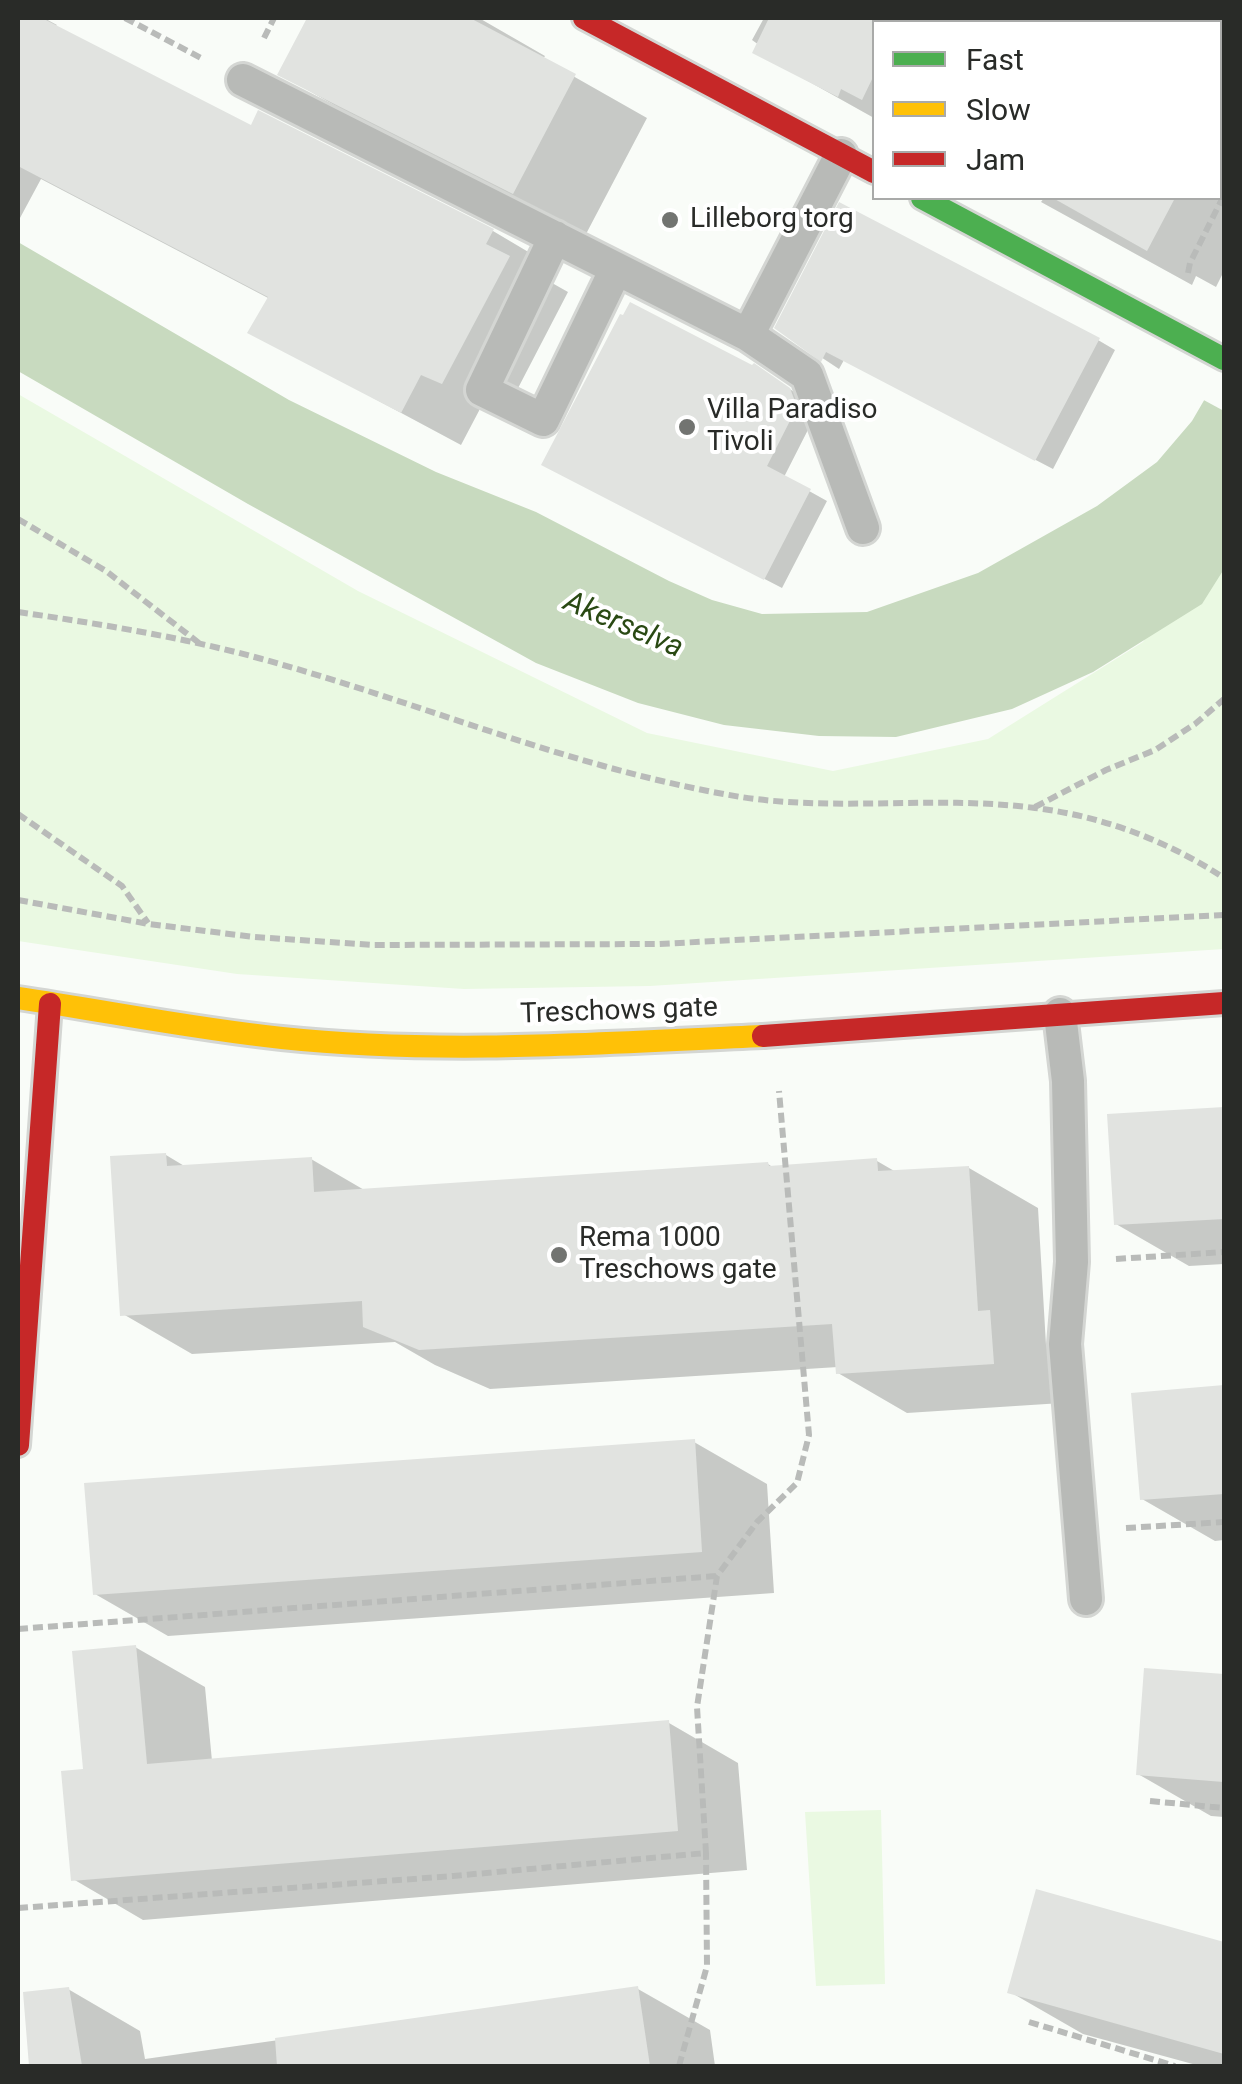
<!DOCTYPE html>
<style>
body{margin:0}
#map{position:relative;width:1242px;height:2084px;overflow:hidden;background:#f9fcf8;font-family:Roboto,sans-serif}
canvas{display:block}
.frame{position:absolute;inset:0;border:20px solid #292b28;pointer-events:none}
.legend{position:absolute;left:872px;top:20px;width:350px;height:180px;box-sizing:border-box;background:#fff;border:2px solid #a9aaa9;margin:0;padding:12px 18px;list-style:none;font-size:30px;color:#292b28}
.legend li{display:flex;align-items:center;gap:20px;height:50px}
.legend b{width:50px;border:2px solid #a9aaa9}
</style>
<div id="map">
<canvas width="1242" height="2084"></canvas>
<div class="frame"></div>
<ul class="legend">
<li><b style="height:12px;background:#4caf50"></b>Fast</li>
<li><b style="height:12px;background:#ffc107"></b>Slow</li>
<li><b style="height:12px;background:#c62828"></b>Jam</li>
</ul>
</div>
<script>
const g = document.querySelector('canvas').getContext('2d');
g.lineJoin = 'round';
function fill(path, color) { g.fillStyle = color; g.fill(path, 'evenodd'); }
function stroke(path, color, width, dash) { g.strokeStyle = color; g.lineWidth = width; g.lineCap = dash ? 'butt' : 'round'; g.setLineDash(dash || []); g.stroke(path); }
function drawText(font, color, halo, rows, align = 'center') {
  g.font = font + ' Roboto,sans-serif'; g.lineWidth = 8; g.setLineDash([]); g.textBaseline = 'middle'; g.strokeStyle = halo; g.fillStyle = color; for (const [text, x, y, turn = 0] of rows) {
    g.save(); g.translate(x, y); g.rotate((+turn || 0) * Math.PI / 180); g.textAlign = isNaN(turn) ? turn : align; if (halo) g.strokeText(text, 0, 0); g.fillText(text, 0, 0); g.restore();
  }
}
const green = new Path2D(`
 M 18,394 L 358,591 L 647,733 L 833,771 L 988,739 L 1143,642 L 1224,517 L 1224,949 L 650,986 L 464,989 L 237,974 L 18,941 Z
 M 881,1810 L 885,1984 L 816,1986 L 805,1812 Z`);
const water = new Path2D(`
 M 18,242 L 289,400 L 436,472 L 536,512 L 669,581 L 712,600 L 762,614 L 867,612 L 978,573 L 1097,506 L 1157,462 L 1192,421 L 1224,366 L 1224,569 L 1202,604 L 1093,672 L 1012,709 L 896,737 L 819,736 L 724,725 L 638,703 L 536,663 L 248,504 L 18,371 Z`);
const pier = new Path2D(`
 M 1224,361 L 1224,411 L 1200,398 Z`);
const shadow = new Path2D(`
 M 18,18 L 44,18 L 57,25 L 55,27 L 252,128 L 259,114 L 493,231 L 552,266 L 545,279 L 568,292 L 503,417 L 481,407 L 461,445 L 250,332 L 270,299 L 41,179 L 20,218 L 18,217 Z
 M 309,18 L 479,18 L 545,56 L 543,59 L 647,118 L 586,234 L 353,116 L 280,74 Z
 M 764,18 L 993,18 L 990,22 L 874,22 L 874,118 L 756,52 L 759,45 L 752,40 Z
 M 1129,18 L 1224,18 L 1224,271 L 1216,287 L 1196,276 L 1192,285 L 1041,202 L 1044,198 L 1220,198 L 1220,22 L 1126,22 Z
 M 624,318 L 771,376 L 807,401 L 814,418 L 784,477 L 827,501 L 782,588 L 562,474 Z
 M 777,328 L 1098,340 L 1115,350 L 1053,469 L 844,360 L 839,369 Z
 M 1224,1109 L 1224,1264 L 1189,1266 L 1116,1224 L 1110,1116 Z
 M 166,1155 L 186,1167 L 311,1159 L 366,1191 L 768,1164 L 774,1168 L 877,1161 L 896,1172 L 969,1168 L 1038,1208 L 1046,1345 L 1059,1352 L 1062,1403 L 907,1413 L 838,1373 L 838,1367 L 490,1389 L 435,1365 L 395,1342 L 192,1354 L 123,1314 Z
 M 1224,1388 L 1224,1540 L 1215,1541 L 1142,1499 L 1134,1395 Z
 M 694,1442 L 767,1484 L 774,1593 L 168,1636 L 95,1594 Z
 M 135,1647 L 205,1687 L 212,1761 L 669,1723 L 738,1763 L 747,1870 L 143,1920 L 73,1879 L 86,1771 Z
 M 1146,1670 L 1224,1676 L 1224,1817 L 1211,1816 L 1138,1774 Z
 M 1038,1892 L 1224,1944 L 1224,2066 L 1200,2066 L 1083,2034 L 1010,1992 Z
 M 68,1989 L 140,2031 L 145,2059 L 638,1989 L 710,2030 L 715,2066 L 36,2066 L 31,2031 Z`);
const building = new Path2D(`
 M 18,18 L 42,18 L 251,125 L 258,110 L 494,229 L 486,244 L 510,256 L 442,384 L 421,375 L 401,413 L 247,333 L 268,297 L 18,166 Z
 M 307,18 L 470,18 L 576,74 L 513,194 L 277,75 Z
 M 769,18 L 874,18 L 874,75 L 862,100 L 841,89 L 838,97 L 752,53 Z
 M 1053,198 L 1175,198 L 1147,251 Z
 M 839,202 L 1100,338 L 1035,461 L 826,352 L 821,362 L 774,328 Z
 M 630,302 L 752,365 L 754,363 L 790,388 L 797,407 L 767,466 L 811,489 L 764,580 L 541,465 L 620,314 L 623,315 Z
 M 1224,1107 L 1224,1219 L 1114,1225 L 1107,1114 Z
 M 166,1153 L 167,1166 L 312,1157 L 314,1192 L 768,1162 L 769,1166 L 877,1158 L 878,1171 L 969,1166 L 978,1311 L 990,1310 L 994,1364 L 836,1374 L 832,1324 L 419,1350 L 363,1327 L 362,1301 L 120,1316 L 110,1156 Z
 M 1224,1385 L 1224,1494 L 1140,1500 L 1131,1393 Z
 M 695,1439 L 702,1552 L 93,1595 L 84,1483 Z
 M 136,1645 L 147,1764 L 669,1720 L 678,1831 L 71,1881 L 61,1771 L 83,1769 L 72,1651 Z
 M 1144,1668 L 1224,1674 L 1224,1782 L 1136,1775 Z
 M 1036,1889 L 1224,1942 L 1224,2054 L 1007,1993 Z
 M 638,1986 L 650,2066 L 277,2066 L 275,2038 Z
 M 69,1987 L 82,2066 L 29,2066 L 23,1992 Z`);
const path = new Path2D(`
 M 125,18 L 203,59
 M 933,22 L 936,18
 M 264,38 L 274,18
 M 1188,273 L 1190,263 L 1224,195
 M 18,519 L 106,571 L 199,643
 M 18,612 C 100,624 182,637 262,659 C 422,703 576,770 741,797 C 838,812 937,795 1035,808 C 1102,816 1168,841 1224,878
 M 1035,807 L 1106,770 L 1155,750 L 1195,724 L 1224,699
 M 18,814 L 122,886 L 148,923
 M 18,900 L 149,924 L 254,937 L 374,945 L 658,944 L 1224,915
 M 1116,1259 L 1224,1252
 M 1126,1528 L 1224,1522
 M 18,1629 L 717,1576
 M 1150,1801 L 1224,1808
 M 18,1908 L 453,1876 L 706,1853 L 697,1707 L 717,1576 L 757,1522 L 797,1483 L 809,1435 L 779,1091
 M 1029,2022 L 1175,2066
 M 679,2066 L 707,1966 L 706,1853`);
const lane = new Path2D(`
 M 243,80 L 748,335 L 841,155
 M 555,237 L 482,390 L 543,420 L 616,269
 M 748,335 L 807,375 L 863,528
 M 1060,1014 L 1068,1081 L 1072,1262 L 1065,1344 L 1086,1599`);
const fast = new Path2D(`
 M 922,198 L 1224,359`);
const slow = new Path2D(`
 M 18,998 C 106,1011 194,1029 282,1038 C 442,1055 603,1043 763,1036`);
const jam = new Path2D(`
 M 584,18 L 874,172
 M 763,1036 L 1224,1003
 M 18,1445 L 50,1004`);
const markers = [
 [670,220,10,"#727471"],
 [687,427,10,"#727471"],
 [559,1255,10,"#727471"]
];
const poiNames = [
 ["Lilleborg torg",690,220],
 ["Villa Paradiso",707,411],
 ["Tivoli",707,443],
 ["Rema 1000",579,1239],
 ["Treschows gate",579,1271]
];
const streetNames = [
 ["Treschows gate",619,1012,-2]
];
const waterNames = [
 ["Akerselva",623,626,23]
];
fill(green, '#eaf9e2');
fill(water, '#c8dabf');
fill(pier, '#f9fcf8');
fill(shadow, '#0003');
fill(building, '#e1e3e0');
stroke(lane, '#d4d6d3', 38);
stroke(fast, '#d4d6d3', 28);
stroke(slow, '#d4d6d3', 28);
stroke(jam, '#d4d6d3', 28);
stroke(path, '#b9bbb9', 6, [10, 5]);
stroke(lane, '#b8bab7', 32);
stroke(fast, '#4caf50', 22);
stroke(slow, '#ffc107', 22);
stroke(jam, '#c62828', 22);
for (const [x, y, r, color] of markers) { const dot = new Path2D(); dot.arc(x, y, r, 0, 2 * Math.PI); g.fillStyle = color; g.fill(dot); stroke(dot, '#fff', 4); }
drawText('28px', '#292b28', '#fff', poiNames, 'left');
drawText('28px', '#292b28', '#fff', streetNames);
drawText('italic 30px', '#294913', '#fff', waterNames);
</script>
